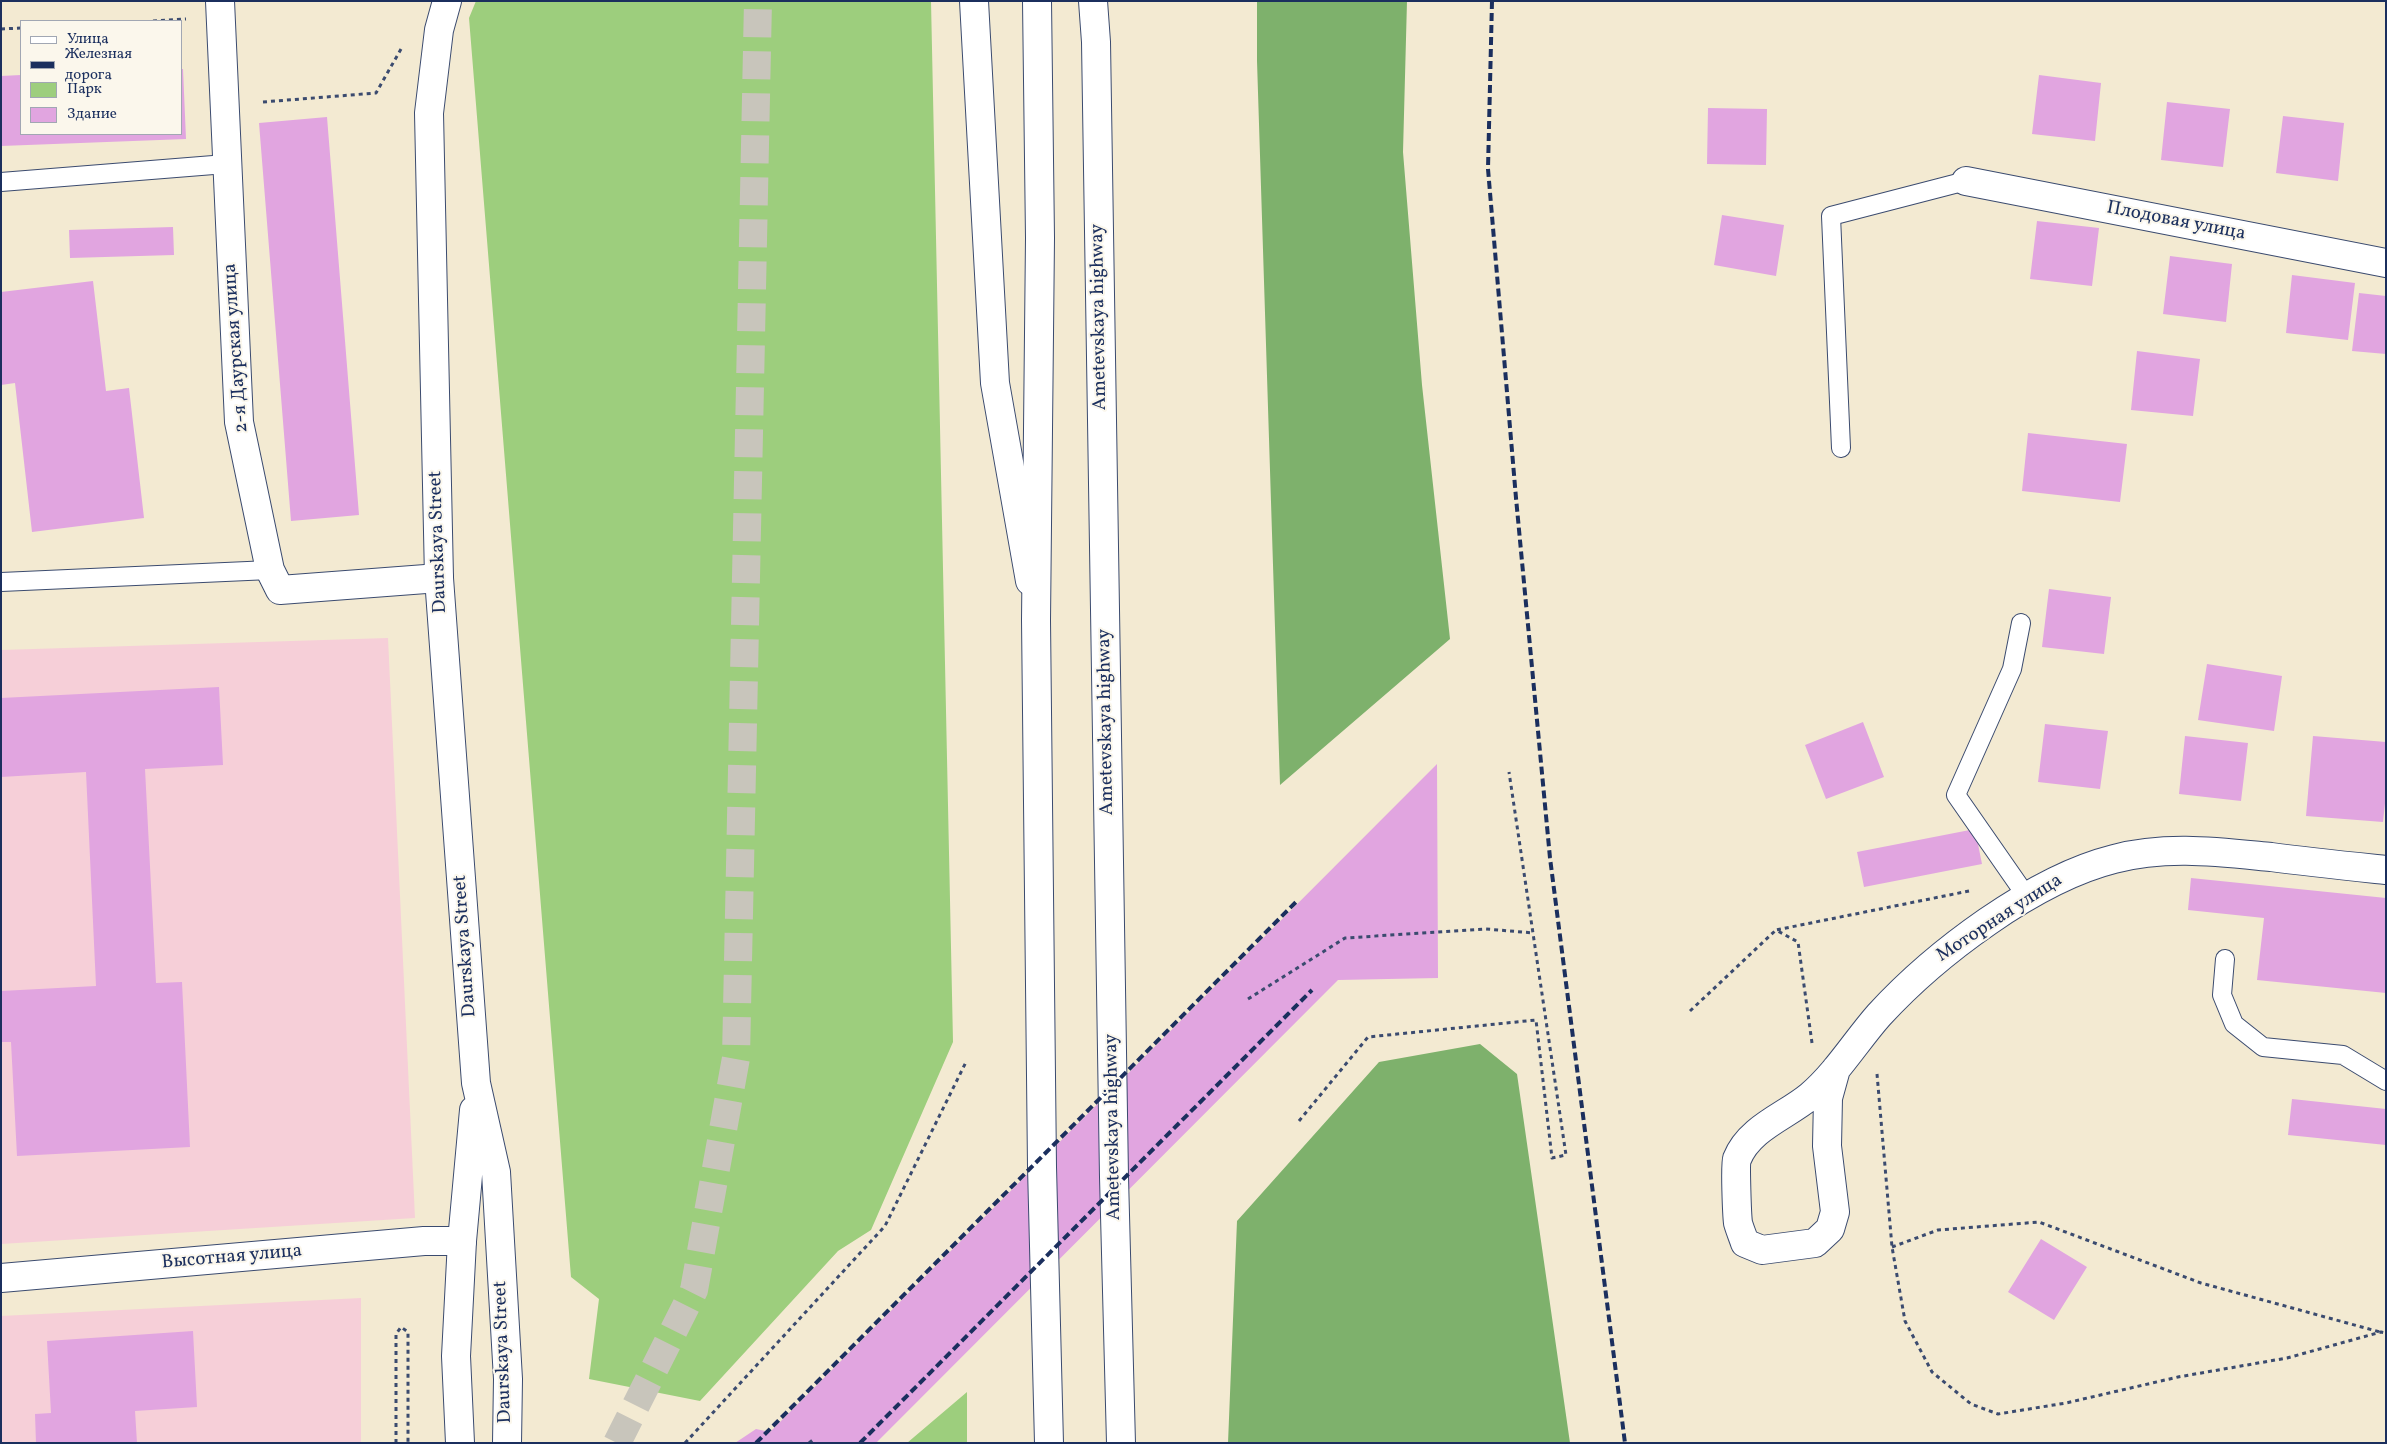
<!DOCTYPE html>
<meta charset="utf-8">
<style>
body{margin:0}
#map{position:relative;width:2387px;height:1444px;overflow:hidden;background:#f3ead2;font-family:Vollkorn,serif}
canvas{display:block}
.frame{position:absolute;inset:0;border:2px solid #1b2f5e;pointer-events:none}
.legend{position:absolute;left:20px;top:20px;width:162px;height:115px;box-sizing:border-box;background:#fbf7ec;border:1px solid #a1a7b3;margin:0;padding:6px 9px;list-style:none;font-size:15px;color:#1b2f5e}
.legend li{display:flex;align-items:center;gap:10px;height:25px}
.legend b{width:25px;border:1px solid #a1a7b3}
</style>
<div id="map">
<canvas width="2387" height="1444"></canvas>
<div class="frame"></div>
<ul class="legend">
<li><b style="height:6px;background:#fff"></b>Улица</li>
<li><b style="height:6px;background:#1b2f5e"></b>Железная дорога</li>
<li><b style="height:14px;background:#9dce7d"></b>Парк</li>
<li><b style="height:14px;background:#e1a5e0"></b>Здание</li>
</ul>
</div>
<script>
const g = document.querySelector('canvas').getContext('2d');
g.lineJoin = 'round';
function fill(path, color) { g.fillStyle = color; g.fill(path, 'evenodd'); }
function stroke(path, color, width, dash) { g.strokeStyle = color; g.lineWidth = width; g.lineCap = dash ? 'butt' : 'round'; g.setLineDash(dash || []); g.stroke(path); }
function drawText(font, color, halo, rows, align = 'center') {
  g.font = font + ' Vollkorn,serif'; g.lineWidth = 4; g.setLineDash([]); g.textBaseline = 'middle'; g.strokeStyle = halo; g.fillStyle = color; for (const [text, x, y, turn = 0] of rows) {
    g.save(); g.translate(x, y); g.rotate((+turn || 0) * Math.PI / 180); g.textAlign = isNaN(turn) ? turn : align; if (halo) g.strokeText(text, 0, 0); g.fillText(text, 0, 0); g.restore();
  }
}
const built = new Path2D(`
 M 388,638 L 415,1218 L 1,1244 L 1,650 Z
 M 361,1298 L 361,1443 L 1,1443 L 1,1316 Z`);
const green = new Path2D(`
 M 476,1 L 931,1 L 953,1042 L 871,1230 L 838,1251 L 700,1401 L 589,1379 L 599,1299 L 571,1277 L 469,18 Z
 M 967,1392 L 967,1443 L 907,1443 Z`);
const forest = new Path2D(`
 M 1257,1 L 1407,1 L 1403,152 L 1422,385 L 1450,639 L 1280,785 L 1257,61 Z
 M 1480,1044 L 1517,1074 L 1570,1443 L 1228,1443 L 1237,1221 L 1379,1062 Z`);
const building = new Path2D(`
 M 181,69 L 183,69 L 186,139 L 1,146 L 1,76 L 21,75 L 21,134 L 181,134 Z
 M 2039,75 L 2101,83 L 2095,141 L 2032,134 Z
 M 2167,102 L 2230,109 L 2223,167 L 2161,160 Z
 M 1708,108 L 1767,109 L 1766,165 L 1707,164 Z
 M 2283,116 L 2344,123 L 2338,181 L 2276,173 Z
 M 327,117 L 359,515 L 291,521 L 259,123 Z
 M 1722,215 L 1784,225 L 1776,276 L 1714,265 Z
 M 2037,221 L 2099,228 L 2092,286 L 2030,279 Z
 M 173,227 L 174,255 L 70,258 L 69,230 Z
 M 2170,256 L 2232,264 L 2226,322 L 2163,314 Z
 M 2292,275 L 2355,283 L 2348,340 L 2286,333 Z
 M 93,281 L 106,391 L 129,388 L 144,518 L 32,532 L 15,383 L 1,385 L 1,292 Z
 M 2359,293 L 2386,296 L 2386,354 L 2352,351 Z
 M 2137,351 L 2200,359 L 2193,416 L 2131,410 Z
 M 2028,433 L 2127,444 L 2120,502 L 2022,491 Z
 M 2049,589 L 2111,597 L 2104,654 L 2042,647 Z
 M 2207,664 L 2282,676 L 2274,731 L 2198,720 Z
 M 219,687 L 223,765 L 145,769 L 156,983 L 182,982 L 190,1147 L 17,1156 L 11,1042 L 1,1042 L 1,991 L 96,986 L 86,772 L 1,777 L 1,698 Z
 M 1863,722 L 1884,777 L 1826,799 L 1805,745 Z
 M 2045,724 L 2108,731 L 2100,789 L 2038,782 Z
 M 2185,736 L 2248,743 L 2241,801 L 2179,794 Z
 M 2313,736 L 2386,742 L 2386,794 L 2383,822 L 2306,816 Z
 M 1437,764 L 1438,978 L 1338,980 L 876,1443 L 735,1443 L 756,1429 L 770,1432 Z
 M 1975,829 L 1982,864 L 1864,887 L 1857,852 Z
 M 2191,878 L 2386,898 L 2386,993 L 2257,980 L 2264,918 L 2188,910 Z
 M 2292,1099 L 2386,1109 L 2386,1145 L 2288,1135 Z
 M 2041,1239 L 2087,1267 L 2054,1320 L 2008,1292 Z
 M 193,1331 L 197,1407 L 135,1411 L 137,1443 L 36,1443 L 35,1414 L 51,1413 L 47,1341 Z`);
const secondaryTunnel = new Path2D(`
 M 617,1443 L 694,1290 L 736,1058 L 758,1`);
const path = new Path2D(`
 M 153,21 L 186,19
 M 1,29 L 21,28
 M 263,102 L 376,93 L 401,49
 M 1248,999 L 1345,938 L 1486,929 L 1534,933
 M 1690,1011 L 1776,930
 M 1812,1043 L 1798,942 L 1776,930 L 1969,891
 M 1877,1074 L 1892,1247 L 1905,1321 L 1932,1372 L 1971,1404 L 1998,1414 L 2066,1403 L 2178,1377 L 2287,1358 L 2381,1332 L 2386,1333
 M 1299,1121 L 1368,1037 L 1536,1020 L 1552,1158 L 1566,1155 L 1509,772
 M 1892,1247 L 1938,1230 L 2039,1222 L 2201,1283 L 2380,1332
 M 396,1443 L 396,1334 L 401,1327 L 408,1332 L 408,1443
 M 685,1443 L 885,1226 L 966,1062
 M 809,1443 L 814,1439`);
const lane = new Path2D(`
 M 1,182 L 226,164
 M 1841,448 L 1831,216 L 1966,181
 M 1,582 L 270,570
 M 2021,623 L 2012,669 L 1956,795 L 2027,897
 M 2225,959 L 2222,995 L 2234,1024 L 2263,1047 L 2343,1055 L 2386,1081`);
const street = new Path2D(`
 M 220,1 L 239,422 L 270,570 L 280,590 L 439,578
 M 1966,181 L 2386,263
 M 1,1278 L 424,1241 L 462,1241`);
const secondary = new Path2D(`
 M 447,1 L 439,30 L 429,113 L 439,578 L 476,1083 L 496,1172 L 508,1379 L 507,1443
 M 974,1 L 995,383 L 1030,581
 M 1836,1069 L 1828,1098 L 1827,1146 L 1835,1212 L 1830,1229 L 1815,1243 L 1762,1250 L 1745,1243 C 1743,1237 1740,1230 1738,1223 C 1737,1215 1735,1165 1737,1159 C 1749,1128 1786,1116 1810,1096 C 1837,1073 1856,1041 1879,1015 C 1935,954 2034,879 2114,859 C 2166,845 2219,852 2271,857 C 2309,862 2348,866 2386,870
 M 460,1443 L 456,1356 L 462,1241 L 474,1110`);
const primary = new Path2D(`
 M 1037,1 L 1040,238 L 1036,620 L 1042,1167 L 1049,1443
 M 1093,1 L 1096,42 L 1114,1177 L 1121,1443`);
const rail = new Path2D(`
 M 1492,1 L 1488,169 L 1516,498 L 1550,858 L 1625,1443
 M 756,1443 L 1298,900
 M 860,1443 L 1312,990`);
const streetNames = [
 ["Плодовая улица",2176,222,11],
 ["Ametevskaya highway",1100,317,-91],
 ["2-я Даурская улица",237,348,-94],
 ["Daurskaya Street",439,542,-92],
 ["Ametevskaya highway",1107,722,-91],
 ["Моторная улица",2000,919,-33],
 ["Daurskaya Street",466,946,-94],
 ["Ametevskaya highway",1114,1127,-91],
 ["Высотная улица",232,1258,-5],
 ["Daurskaya Street",504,1352,-92]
];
fill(built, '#f6cfd8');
fill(green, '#9dce7d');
fill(forest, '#7eb16c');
fill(building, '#e1a5e0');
stroke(secondaryTunnel, '#c8c5bb', 28, [28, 14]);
stroke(lane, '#3b4b6f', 20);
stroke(street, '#3b4b6f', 30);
stroke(secondary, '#3b4b6f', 30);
stroke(primary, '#3b4b6f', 30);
stroke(path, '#3b4b6f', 3, [4, 4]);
stroke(lane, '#fff', 18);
stroke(street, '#fff', 28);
stroke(secondary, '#fff', 28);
stroke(primary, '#fff', 28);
stroke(rail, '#1b2f5e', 4, [8, 4]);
drawText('19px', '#1b2f5e', '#fbf7ec', streetNames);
</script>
